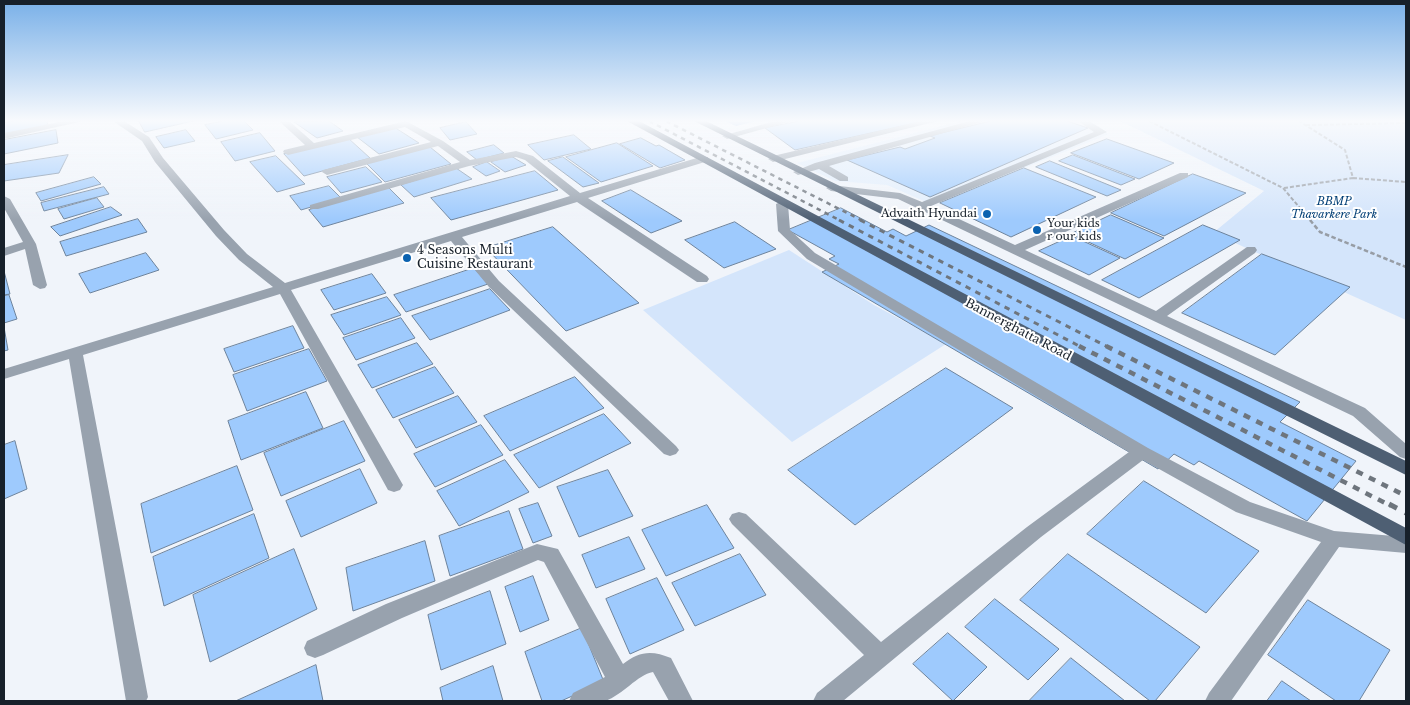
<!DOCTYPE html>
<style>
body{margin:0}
#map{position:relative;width:1410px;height:705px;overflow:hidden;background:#f0f4fa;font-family:"Libre Baskerville",serif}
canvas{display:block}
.frame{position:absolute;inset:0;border:5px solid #17202a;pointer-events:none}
</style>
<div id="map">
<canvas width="1410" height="705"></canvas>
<div class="frame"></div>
</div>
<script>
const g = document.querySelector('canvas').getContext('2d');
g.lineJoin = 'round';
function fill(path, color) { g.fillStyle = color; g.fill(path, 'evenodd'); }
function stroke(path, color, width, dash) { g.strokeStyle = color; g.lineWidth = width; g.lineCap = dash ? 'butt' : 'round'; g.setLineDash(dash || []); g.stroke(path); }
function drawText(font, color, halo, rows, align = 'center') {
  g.font = font + ' "Libre Baskerville",serif'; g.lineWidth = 4; g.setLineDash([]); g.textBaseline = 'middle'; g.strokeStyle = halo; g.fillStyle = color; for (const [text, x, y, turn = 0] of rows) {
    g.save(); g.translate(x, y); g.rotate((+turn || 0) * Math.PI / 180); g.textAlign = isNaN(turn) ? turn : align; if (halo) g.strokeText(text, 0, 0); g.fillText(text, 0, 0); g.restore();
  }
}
const built = new Path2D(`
 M 961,121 L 1085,121 L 1109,134 L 933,205 L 887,185 L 835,181 L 797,163 Z`);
const green = new Path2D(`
 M 1120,121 L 1406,121 L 1406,320 L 1213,233 L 1264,191 Z
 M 789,250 L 874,305 L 946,344 L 792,442 L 643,310 Z`);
const stream = new Path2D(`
 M 725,121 L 757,121 L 736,126 Z`);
const building = new Path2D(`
 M 14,121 L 47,121 L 48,126 L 4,135 L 4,123 Z
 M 139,121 L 193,121 L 145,132 Z
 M 223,121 L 244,121 L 253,130 L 216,139 L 205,125 Z
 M 329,121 L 343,131 L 317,138 L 294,122 Z
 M 800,121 L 924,121 L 795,150 L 765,128 Z
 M 991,121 L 1067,121 L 1088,128 L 930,197 L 847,160 L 900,147 L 905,149 L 935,138 L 930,136 Z
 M 466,122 L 477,134 L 450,140 L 440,128 Z
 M 394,127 L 419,143 L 379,154 L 357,137 Z
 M 56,130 L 58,143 L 4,154 L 4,140 Z
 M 186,130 L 195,141 L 164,148 L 156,137 Z
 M 260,133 L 275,151 L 235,161 L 221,142 Z
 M 574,135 L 591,149 L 544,160 L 528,145 Z
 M 348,138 L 370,158 L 304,176 L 284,154 Z
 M 641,138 L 656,146 L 659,145 L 685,160 L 660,168 L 620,144 Z
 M 1107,139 L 1174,163 L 1139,179 L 1071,153 Z
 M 617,143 L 653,166 L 601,182 L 566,157 Z
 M 494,145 L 504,153 L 477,160 L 467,152 Z
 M 430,147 L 451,164 L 385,182 L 366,163 Z
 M 68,155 L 59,173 L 4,181 L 4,165 Z
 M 1073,155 L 1135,179 L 1121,185 L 1059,161 Z
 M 276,156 L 305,184 L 277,192 L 250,162 Z
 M 511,156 L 526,165 L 505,172 L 491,162 Z
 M 563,157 L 599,183 L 583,187 L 548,161 Z
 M 1050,161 L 1121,190 L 1107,196 L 1036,167 Z
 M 487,162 L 500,171 L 486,176 L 473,167 Z
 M 366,167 L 382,182 L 341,193 L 327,177 Z
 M 456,168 L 472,179 L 414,197 L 401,185 Z
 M 1024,168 L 1096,197 L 1011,237 L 940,203 Z
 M 535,171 L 558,190 L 451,220 L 431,198 Z
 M 1193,174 L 1246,193 L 1164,236 L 1111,213 Z
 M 94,177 L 101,184 L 41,201 L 36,193 Z
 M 329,186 L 341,198 L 301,210 L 290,196 Z
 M 104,187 L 109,194 L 44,211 L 41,203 Z
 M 388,187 L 404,203 L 323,227 L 309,210 Z
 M 631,190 L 682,221 L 651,233 L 602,201 Z
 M 97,198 L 104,207 L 64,219 L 58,209 Z
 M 111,207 L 122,215 L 60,236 L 51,227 Z
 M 841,208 L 887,232 L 893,229 L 906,236 L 929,225 L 1300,402 L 1280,422 L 1356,461 L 1307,521 L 1199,461 L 1194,465 L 1174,454 L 1158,469 L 822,272 L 839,264 L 829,259 L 835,256 L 788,230 Z
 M 1111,215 L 1164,238 L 1125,259 L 1071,234 Z
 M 138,219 L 147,232 L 66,256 L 60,242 Z
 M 735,222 L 776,249 L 724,268 L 685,240 Z
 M 1203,225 L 1240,240 L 1139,298 L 1102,280 Z
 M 553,227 L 639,303 L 566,331 L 486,248 Z
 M 1072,236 L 1120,258 L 1089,275 L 1039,251 Z
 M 146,253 L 159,270 L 90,293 L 79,274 Z
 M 1262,254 L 1350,287 L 1275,355 L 1182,313 Z
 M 474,268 L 488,284 L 406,312 L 394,295 Z
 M 4,271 L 10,294 L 4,295 Z
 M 372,274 L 386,293 L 334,310 L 321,290 Z
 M 490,289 L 510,310 L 430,340 L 412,316 Z
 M 9,295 L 17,319 L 4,323 L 4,296 Z
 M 387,297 L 401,315 L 344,335 L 331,315 Z
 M 401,318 L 415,338 L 356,360 L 343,338 Z
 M 293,326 L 304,348 L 234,372 L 224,349 Z
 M 4,327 L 8,350 L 4,351 Z
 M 417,343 L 433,364 L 372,388 L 358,365 Z
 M 309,349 L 327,381 L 247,411 L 233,375 Z
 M 435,367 L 454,393 L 393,418 L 376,390 Z
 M 946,368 L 1013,408 L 855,525 L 788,470 Z
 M 575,377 L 604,408 L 510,451 L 484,416 Z
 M 306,392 L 323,428 L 241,460 L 228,421 Z
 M 458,396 L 477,422 L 416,448 L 399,420 Z
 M 604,414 L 631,443 L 539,488 L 514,455 Z
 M 344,421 L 365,461 L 281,496 L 264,453 Z
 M 481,425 L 503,455 L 435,487 L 414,454 Z
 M 15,441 L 27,489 L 4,499 L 4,445 Z
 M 505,460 L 529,492 L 459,526 L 437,491 Z
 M 237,466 L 253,510 L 151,553 L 141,504 Z
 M 360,469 L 377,503 L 301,537 L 286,501 Z
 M 608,470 L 633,516 L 579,537 L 557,487 Z
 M 1144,481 L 1259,551 L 1206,613 L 1087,534 Z
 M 538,503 L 552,536 L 533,543 L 519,509 Z
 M 707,505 L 734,548 L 666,576 L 642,530 Z
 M 509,511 L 523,549 L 450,576 L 439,536 Z
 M 254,514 L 269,558 L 164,606 L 153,557 Z
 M 629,537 L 645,569 L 596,588 L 582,555 Z
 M 425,541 L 435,581 L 353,611 L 346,568 Z
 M 294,549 L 317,609 L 210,662 L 193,595 Z
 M 740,554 L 766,595 L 695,626 L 672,583 Z
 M 1068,554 L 1200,647 L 1155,701 L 1150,701 L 1020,600 Z
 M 533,576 L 549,620 L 520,632 L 505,587 Z
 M 657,578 L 684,630 L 630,654 L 606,599 Z
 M 490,591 L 506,644 L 441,670 L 428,615 Z
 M 995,599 L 1059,649 L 1028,680 L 965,627 Z
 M 1308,600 L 1390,650 L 1359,701 L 1336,701 L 1268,655 Z
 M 582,628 L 604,682 L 561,701 L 542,701 L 525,652 Z
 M 948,633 L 987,667 L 953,701 L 913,664 Z
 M 1071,658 L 1125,701 L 1029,701 Z
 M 316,665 L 323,701 L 236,701 Z
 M 493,666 L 503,701 L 443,701 L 440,688 Z
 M 1282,681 L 1311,701 L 1267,701 Z`);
const pathFar1 = new Path2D(`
 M 1149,121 L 1283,188 L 1311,221
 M 1306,125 L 1406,123
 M 1353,178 L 1406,182
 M 1284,188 L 1353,178 L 1345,150 L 1299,121`);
const path = new Path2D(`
 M 1310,220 L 1320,232 L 1406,267`);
const minor = new Path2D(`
 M 64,121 L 83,121 L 4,139 L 4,133 Z
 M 113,121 L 124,121 L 149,137 L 163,158 L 224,230 L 247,254 L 285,283 L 570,196 L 525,160 L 516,157 L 469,166 L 318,209 L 310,209 L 310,205 L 460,162 L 438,146 L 327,175 L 322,172 L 323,170 L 431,142 L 405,127 L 288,155 L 283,152 L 284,150 L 305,145 L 279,121 L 289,121 L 314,143 L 406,121 L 443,141 L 470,160 L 516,151 L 533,156 L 580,193 L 700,157 L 708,157 L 708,161 L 588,198 L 707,276 L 709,279 L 707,282 L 697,282 L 577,202 L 462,237 L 499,281 L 676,446 L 679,450 L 676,454 L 670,456 L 664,454 L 489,287 L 451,241 L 291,290 L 403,485 L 400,490 L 394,492 L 388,490 L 280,294 L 83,355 L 148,697 L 146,701 L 126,701 L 69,359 L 4,379 L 4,369 L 273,287 L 239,260 L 216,236 L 155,162 L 142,141 Z
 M 775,121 L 792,121 L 727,139 L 722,136 Z
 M 921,121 L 938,121 L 773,162 L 768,159 L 773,156 Z
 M 970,121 L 985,121 L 829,166 L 848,177 L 848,181 L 840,181 L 819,169 L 798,175 L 793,172 L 815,163 Z
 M 1078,121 L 1089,121 L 1107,132 L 931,206 L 1015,245 L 1180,173 L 1188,173 L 1188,177 L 1025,250 L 1156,311 L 1247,247 L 1255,247 L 1257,250 L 1255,253 L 1167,316 L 1365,408 L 1406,444 L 1406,459 L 1400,457 L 1353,416 L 898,199 L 831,191 L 826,188 L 831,185 L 900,193 L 922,202 L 1094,132 Z
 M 4,196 L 10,199 L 36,244 L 47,285 L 45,288 L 40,289 L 33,285 L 25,249 L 4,256 L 4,248 L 23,242 L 4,208 Z
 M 782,201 L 788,204 L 790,230 L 815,253 L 1148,448 L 1250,502 L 1334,531 L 1406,537 L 1406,553 L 1339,547 L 1231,701 L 1205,701 L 1209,693 L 1321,542 L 1236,512 L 1143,460 L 1041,537 L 843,701 L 813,701 L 817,693 L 864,655 L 732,524 L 729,519 L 732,514 L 739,512 L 746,514 L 881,642 L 1027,527 L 1129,452 L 807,259 L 778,231 L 776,204 Z
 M 537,544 L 558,549 L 623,664 C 639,651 652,650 671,658 L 693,701 L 669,701 L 653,672 C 637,675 623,695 605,701 C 595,704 580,701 569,701 L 573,693 L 605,677 L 544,562 L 538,560 L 402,618 L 323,655 L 315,658 L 307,655 L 304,648 L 307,641 L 386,604 Z`);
const major = new Path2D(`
 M 627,121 L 639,121 L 1406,528 L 1406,545 Z
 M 694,121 L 706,121 L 1406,461 L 1406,475 Z`);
const railFar3 = new Path2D(`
 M 649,121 L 841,221
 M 666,121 L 863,221`);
const railFar2 = new Path2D(`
 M 839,220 L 1081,347
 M 860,220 L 1108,347`);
const railFar1 = new Path2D(`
 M 1079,346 L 1391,506
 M 1106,346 L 1406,496`);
const rail = new Path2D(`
 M 1389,504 L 1406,513`);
const markers = [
 [987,214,5,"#0b62b0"],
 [1037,230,5,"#0b62b0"],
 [407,258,5,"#0b62b0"]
];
const farParknames = [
 ["BBMP",1334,202],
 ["Thavarkere Park",1334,215]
];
const farPoinames = [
 ["Advaith Hyundai",977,214],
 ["Your kids",1047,224,"left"],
 ["r our kids",1047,237,"left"]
];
const poiNames = [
 ["4 Seasons Multi",417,251],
 ["Cuisine Restaurant",417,265]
];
const streetNames = [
 ["Bannerghatta Road",1018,330,28]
];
fill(built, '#e2eefc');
fill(green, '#d4e5fb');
fill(stream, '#73aae8');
fill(building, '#9ecafd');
stroke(building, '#6d839c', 1);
stroke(pathFar1, '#979da5', 2, [4, 2]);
stroke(path, '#979da5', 2.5, [4.5, 2.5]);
fill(minor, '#98a2ae');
fill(major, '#4e5f73');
stroke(railFar3, '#6e757d', 2.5, [4.5, 4.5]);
stroke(railFar2, '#6e757d', 3, [5.5, 5.5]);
stroke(railFar1, '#6e757d', 4.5, [7, 7]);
stroke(rail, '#6e757d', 5, [9, 9]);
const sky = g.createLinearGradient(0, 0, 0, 220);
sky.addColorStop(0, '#79b0e8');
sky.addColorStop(0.55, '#f8fafd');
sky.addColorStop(1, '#f8fafd00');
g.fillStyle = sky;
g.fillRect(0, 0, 1410, 220);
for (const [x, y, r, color] of markers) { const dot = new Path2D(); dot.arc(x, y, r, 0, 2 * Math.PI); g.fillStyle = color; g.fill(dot); stroke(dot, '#fff', 2); }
drawText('italic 11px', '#003e75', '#fff', farParknames);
drawText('11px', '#17202a', '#fff', farPoinames, 'right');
drawText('12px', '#17202a', '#fff', poiNames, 'left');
drawText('12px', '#17202a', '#fff', streetNames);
</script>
